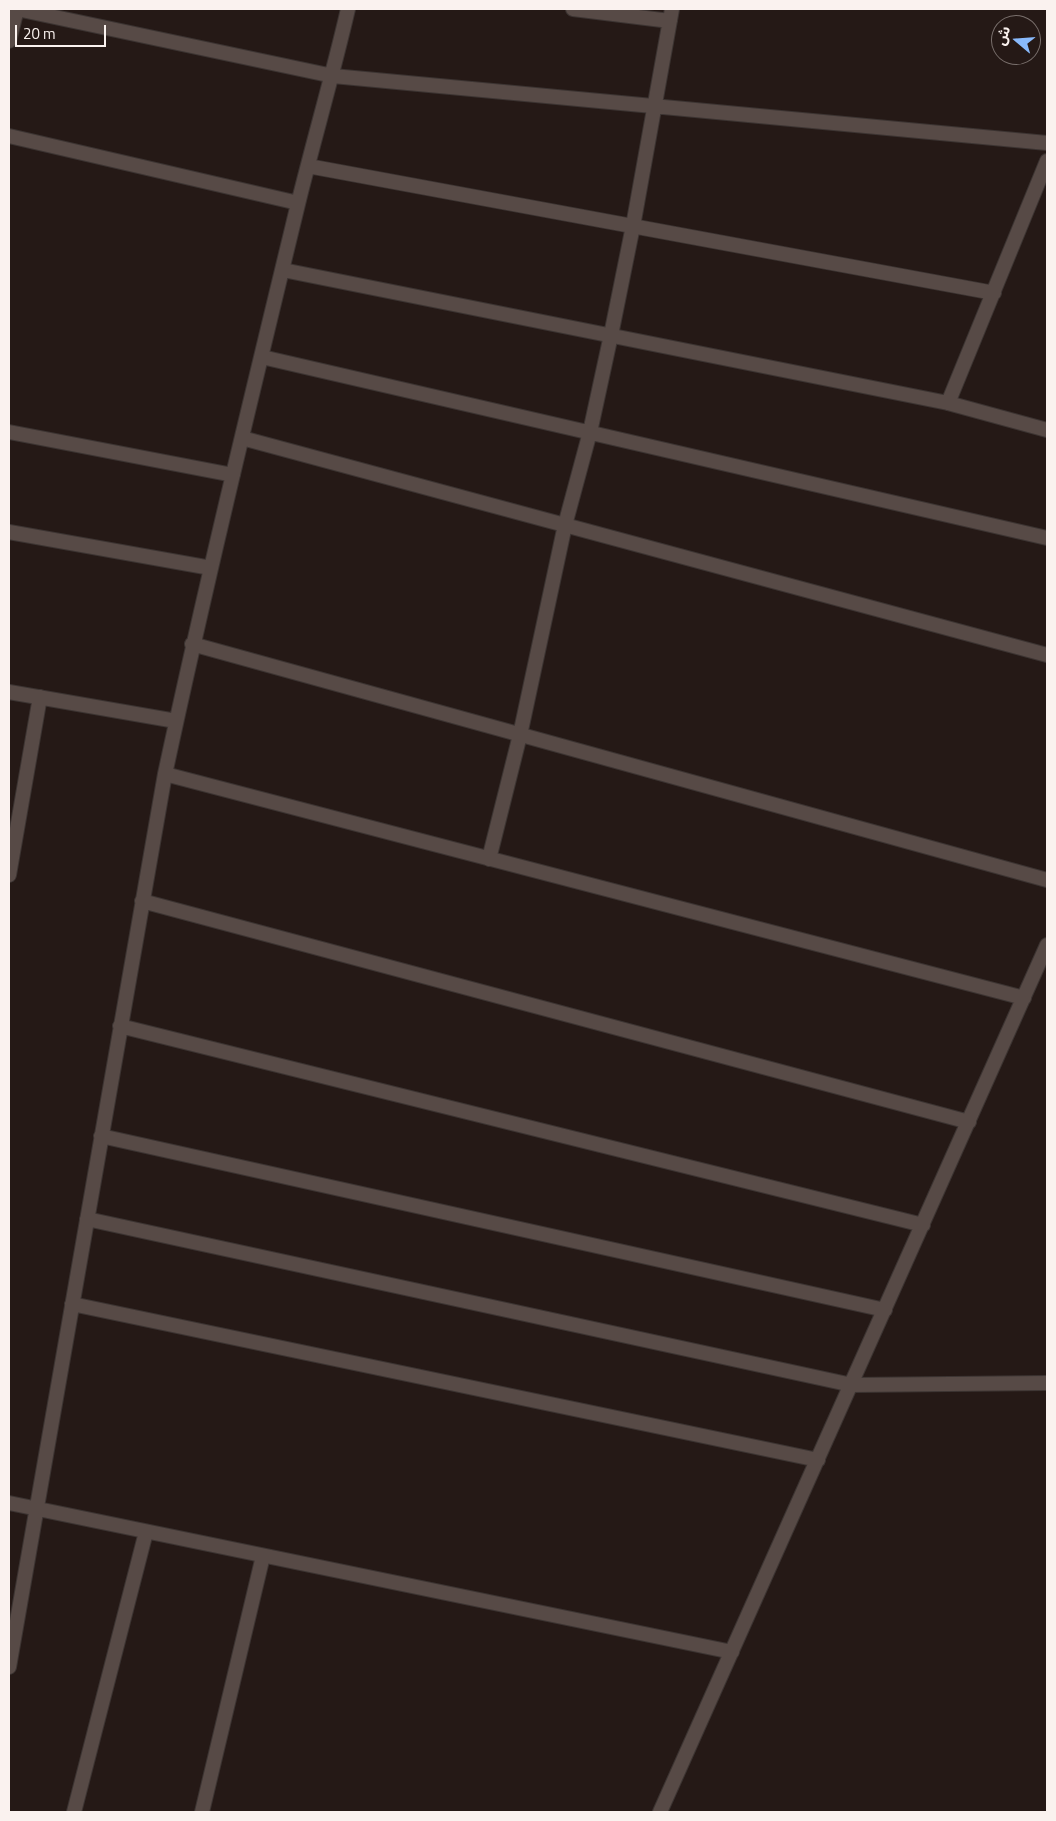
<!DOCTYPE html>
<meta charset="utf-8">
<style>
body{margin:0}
#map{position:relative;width:1056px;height:1821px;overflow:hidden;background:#251916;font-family:"Titillium Web","Noto Sans Arabic",sans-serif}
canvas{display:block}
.frame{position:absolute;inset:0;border:10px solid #faf2ef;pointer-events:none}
.north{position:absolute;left:991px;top:15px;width:50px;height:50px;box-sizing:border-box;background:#251916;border:1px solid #7a706d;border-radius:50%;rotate:288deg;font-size:14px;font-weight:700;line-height:20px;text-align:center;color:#faf2ef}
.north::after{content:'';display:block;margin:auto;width:18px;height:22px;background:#89bafc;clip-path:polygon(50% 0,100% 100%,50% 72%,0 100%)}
.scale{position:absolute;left:15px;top:25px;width:91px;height:22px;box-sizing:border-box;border:2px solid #faf2ef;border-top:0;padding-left:6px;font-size:15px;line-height:18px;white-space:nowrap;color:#faf2ef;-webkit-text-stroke:4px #251916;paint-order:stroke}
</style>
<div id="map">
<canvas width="1056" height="1821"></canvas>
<div class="frame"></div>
<div class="north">ش</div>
<div class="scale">20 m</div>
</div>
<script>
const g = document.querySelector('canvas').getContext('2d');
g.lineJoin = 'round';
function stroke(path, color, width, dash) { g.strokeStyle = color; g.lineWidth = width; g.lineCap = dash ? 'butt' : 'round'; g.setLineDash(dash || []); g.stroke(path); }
const minor = new Path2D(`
 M 17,9 L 333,76 L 1047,143
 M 573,9 L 670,21
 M 9,41 L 17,9
 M 9,136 L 298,203
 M 308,166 L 994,293
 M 283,270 L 948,403 L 1047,430
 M 262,357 L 1047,538
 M 948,403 L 1047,161
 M 9,432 L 233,475
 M 242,438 L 1047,655
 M 9,532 L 211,568
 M 192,644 L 1047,880
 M 9,692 L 176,721
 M 165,774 L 1024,998
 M 489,859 L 520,735 L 565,525 L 590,432 L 611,335 L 633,226 L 672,9
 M 9,875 L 40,697
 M 142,901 L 969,1122
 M 120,1026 L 923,1225
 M 101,1136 L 885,1310
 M 87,1219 L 852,1385 L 1047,1383
 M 72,1304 L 818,1460
 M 9,1503 L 732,1652
 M 9,1667 L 165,774 C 206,583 252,394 298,204 C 314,139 333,74 348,9
 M 74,1812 L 146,1532
 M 202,1812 L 263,1556
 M 660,1812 L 1047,945`);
stroke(minor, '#3c3432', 16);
stroke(minor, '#574a46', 14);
</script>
